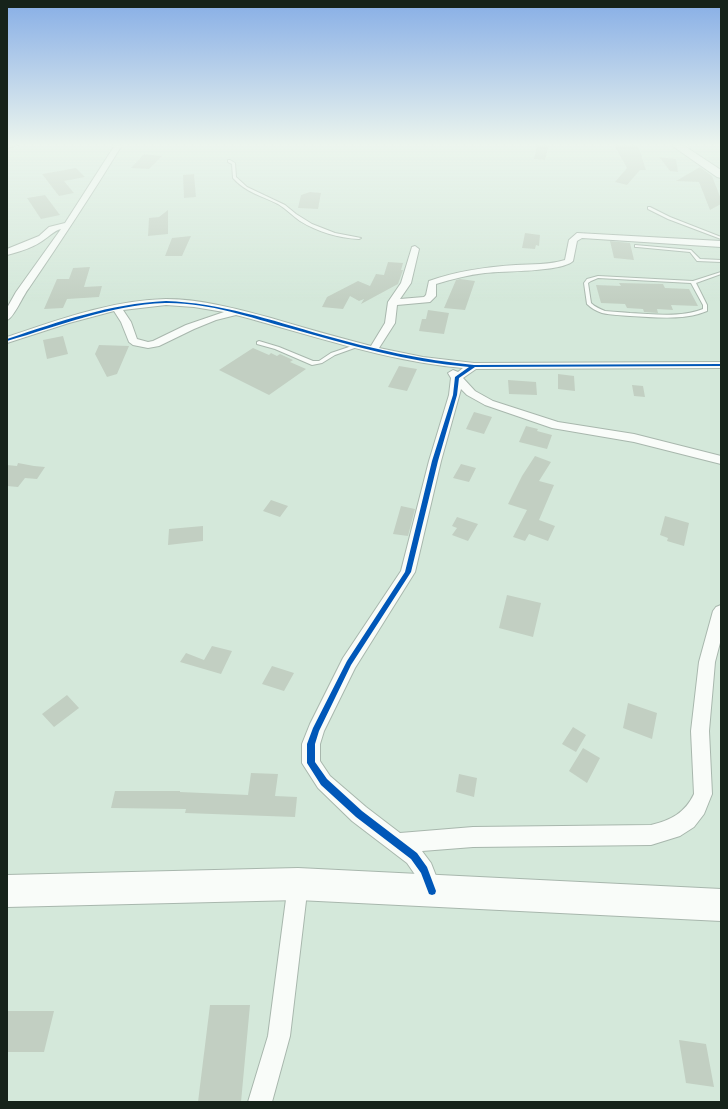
<!DOCTYPE html>
<style>
body{margin:0}
#map{position:relative;width:728px;height:1109px;overflow:hidden;background:#d4e8da;font-family:Cabin,sans-serif}
canvas{display:block}
.frame{position:absolute;inset:0;border:8px solid #16231a;pointer-events:none}
</style>
<div id="map">
<canvas width="728" height="1109"></canvas>
<div class="frame"></div>
</div>
<script>
const g = document.querySelector('canvas').getContext('2d');
g.lineJoin = 'round';
function fill(path, color) { g.fillStyle = color; g.fill(path, 'evenodd'); }
function stroke(path, color, width, dash) { g.strokeStyle = color; g.lineWidth = width; g.lineCap = dash ? 'butt' : 'round'; g.setLineDash(dash || []); g.stroke(path); }
const building = new Path2D(`
 M 537,145 L 549,145 L 545,160 L 534,159 Z
 M 614,145 L 638,145 L 646,170 L 640,170 L 627,185 L 615,182 L 627,168 Z
 M 144,154 L 162,156 L 149,169 L 131,168 Z
 M 659,157 L 676,159 L 678,172 L 670,171 Z
 M 700,167 L 712,176 L 721,199 L 721,204 L 710,210 L 699,182 L 676,181 Z
 M 76,168 L 85,177 L 64,181 L 74,193 L 59,196 L 42,174 Z
 M 194,174 L 196,197 L 184,198 L 183,175 Z
 M 310,192 L 321,193 L 318,209 L 298,208 L 301,195 Z
 M 45,195 L 60,215 L 41,219 L 27,198 Z
 M 168,210 L 168,234 L 148,236 L 149,218 L 159,217 Z
 M 525,233 L 540,235 L 539,246 L 536,245 L 535,249 L 522,248 Z
 M 191,236 L 182,256 L 165,256 L 172,238 Z
 M 610,241 L 630,243 L 634,260 L 614,258 Z
 M 388,262 L 403,263 L 401,270 L 403,270 L 398,284 L 361,304 L 364,299 L 359,301 L 350,296 L 343,309 L 322,307 L 327,297 L 358,281 L 370,286 L 376,274 L 384,275 Z
 M 90,267 L 84,287 L 102,286 L 99,297 L 67,299 L 63,308 L 44,309 L 57,279 L 69,279 L 73,268 Z
 M 460,279 L 475,281 L 465,310 L 444,308 L 456,280 Z
 M 619,283 L 663,284 L 665,288 L 689,289 L 698,306 L 671,305 L 673,310 L 657,309 L 658,313 L 644,312 L 643,309 L 627,308 L 625,304 L 601,303 L 596,285 L 621,286 Z
 M 428,310 L 449,313 L 444,334 L 419,331 L 422,319 L 426,319 Z
 M 63,336 L 68,354 L 47,359 L 43,340 Z
 M 99,345 L 129,346 L 117,374 L 107,377 L 95,354 Z
 M 253,348 L 269,355 L 271,353 L 277,356 L 280,354 L 293,360 L 290,362 L 306,369 L 269,395 L 219,370 Z
 M 399,366 L 417,369 L 407,391 L 388,387 Z
 M 558,374 L 574,376 L 575,391 L 558,389 Z
 M 508,380 L 536,382 L 537,395 L 509,394 Z
 M 632,385 L 643,386 L 645,397 L 634,396 Z
 M 474,412 L 492,417 L 484,434 L 466,429 Z
 M 526,426 L 538,429 L 537,431 L 552,435 L 547,449 L 519,442 Z
 M 535,456 L 551,462 L 539,481 L 554,485 L 539,520 L 555,526 L 548,541 L 529,534 L 525,541 L 513,537 L 527,510 L 508,504 L 522,476 Z
 M 18,463 L 34,466 L 45,467 L 37,479 L 25,478 L 18,487 L 7,486 L 7,465 L 17,466 Z
 M 461,464 L 476,468 L 469,482 L 453,478 Z
 M 271,500 L 288,506 L 280,517 L 263,511 Z
 M 401,506 L 415,509 L 408,536 L 393,534 Z
 M 665,516 L 689,523 L 684,546 L 667,541 L 668,538 L 660,535 Z
 M 457,517 L 478,524 L 468,541 L 452,535 L 457,528 L 452,526 Z
 M 203,526 L 203,541 L 168,545 L 169,529 Z
 M 507,595 L 541,603 L 533,637 L 499,628 Z
 M 212,646 L 232,651 L 221,674 L 180,662 L 186,653 L 204,660 Z
 M 272,666 L 294,673 L 284,691 L 262,684 Z
 M 67,695 L 79,708 L 54,727 L 42,714 Z
 M 628,703 L 657,713 L 652,739 L 623,728 Z
 M 573,727 L 586,735 L 576,752 L 562,744 Z
 M 583,748 L 600,758 L 587,783 L 569,771 Z
 M 251,773 L 278,774 L 275,796 L 297,797 L 295,817 L 185,813 L 186,809 L 111,808 L 115,791 L 180,791 L 180,792 L 248,795 Z
 M 459,774 L 477,778 L 474,797 L 456,792 Z
 M 210,1005 L 250,1005 L 241,1102 L 198,1102 Z
 M 7,1011 L 54,1011 L 44,1052 L 7,1052 Z
 M 679,1040 L 706,1044 L 714,1087 L 686,1083 Z`);
const lane = new Path2D(`
 M 228,160 L 230,160 L 235,163 L 236,177 L 247,187 L 285,205 L 296,214 L 312,224 L 335,233 L 361,238 L 359,239 C 338,238 318,232 300,221 C 293,216 286,209 278,204 C 262,196 245,192 233,178 L 232,164 L 228,162 Z
 M 648,207 L 650,207 L 670,217 L 721,237 L 721,239 L 668,219 L 648,209 Z
 M 635,245 L 691,250 L 700,259 L 721,260 L 721,262 L 697,261 L 690,252 L 637,247 L 635,247 Z
 M 721,272 L 721,274 L 696,283 L 707,305 L 707,311 C 683,321 655,317 630,316 C 621,315 611,315 602,313 C 596,311 591,308 587,304 L 584,283 L 587,279 L 598,276 L 693,281 ZM 598,278 L 691,283 L 703,305 L 703,309 C 681,318 653,314 630,313 C 622,312 613,312 605,311 C 600,309 595,307 591,303 L 588,283 L 591,281 Z
 M 259,341 L 279,347 L 313,361 L 319,361 L 331,353 L 355,345 L 357,344 L 360,346 L 335,355 L 322,363 L 312,365 L 275,349 L 257,344 L 257,342 Z`);
const street = new Path2D(`
 M 7,145 L 18,145 L 7,148 Z
 M 115,145 L 122,145 C 92,194 61,241 29,288 C 23,295 14,318 7,320 L 7,308 L 16,292 L 61,229 C 54,231 51,235 45,239 C 35,247 19,252 7,255 L 7,249 L 39,236 L 49,227 L 65,223 Z
 M 577,233 L 721,241 L 721,247 L 582,238 L 577,241 L 573,261 C 562,272 503,271 485,273 C 468,275 452,279 436,284 L 436,296 L 430,302 L 397,305 L 395,323 L 379,348 L 423,357 L 474,363 L 721,362 L 721,368 L 476,369 L 463,378 L 475,391 L 493,401 L 558,422 L 634,434 L 721,456 L 721,464 L 634,442 L 552,428 L 485,405 L 467,395 L 461,389 L 441,461 L 415,572 L 355,668 L 324,731 L 320,744 L 320,761 L 330,776 L 366,807 L 400,833 L 473,827 L 651,825 C 671,820 685,813 694,794 L 691,731 L 699,662 L 713,611 L 716,607 L 721,605 L 721,639 L 715,662 L 709,731 L 712,794 L 704,814 L 694,827 L 680,836 L 651,845 L 473,847 L 422,851 L 431,863 L 442,891 L 439,898 L 432,901 L 425,898 L 416,876 L 407,863 L 352,821 L 318,788 L 302,763 L 302,744 L 310,724 L 343,658 L 401,571 L 429,461 L 449,395 L 451,378 L 448,373 L 453,370 L 458,372 L 463,368 C 385,361 312,335 236,315 L 216,320 L 194,329 L 159,346 L 148,348 L 133,345 L 129,342 L 121,322 L 114,311 L 69,323 L 7,343 L 7,337 C 58,320 112,300 166,299 C 202,299 237,309 271,318 C 304,328 337,337 371,346 L 385,323 L 388,302 L 401,283 L 412,247 L 415,246 L 419,249 L 411,283 L 400,299 L 424,297 L 426,295 L 429,281 C 457,271 486,267 516,265 C 533,264 549,265 565,260 L 569,240 ZM 166,305 L 194,307 L 224,312 L 186,325 L 153,341 L 148,342 L 137,339 L 131,322 L 123,310 Z
 M 298,874 L 305,877 L 308,884 L 290,1036 L 272,1102 L 248,1102 L 268,1036 L 288,884 L 291,877 Z`);
const secondary = new Path2D(`
 M 671,145 L 683,145 L 721,170 L 721,178 L 717,177 Z`);
const highway = new Path2D(`
 M 298,868 L 721,889 L 721,921 L 298,900 L 7,907 L 7,875 Z`);
const cycleway = new Path2D(`
 M 166,301 C 220,303 271,320 323,335 C 373,349 422,360 474,365 L 721,364 L 721,366 L 475,367 L 459,378 L 457,395 L 438,461 L 411,572 L 351,665 L 319,731 L 315,744 L 315,762 L 327,779 L 362,811 L 417,853 L 427,867 L 436,891 L 435,894 L 432,895 L 429,894 L 421,873 L 411,859 L 356,817 L 321,785 L 307,763 L 307,744 L 313,728 L 347,661 L 405,572 L 432,461 L 453,395 L 455,377 L 469,367 C 408,362 349,345 289,328 C 249,317 207,302 165,303 C 110,305 59,326 7,341 L 7,339 C 61,321 109,304 166,301 Z`);
fill(building, '#c2cfc2');
stroke(lane, '#a8b7ad', 2);
stroke(street, '#a8b7ad', 2);
stroke(secondary, '#a8b7ad', 2);
stroke(highway, '#a8b7ad', 2);
fill(lane, '#f9fcf9');
fill(street, '#f9fcf9');
fill(secondary, '#f9fcf9');
fill(highway, '#f9fcf9');
fill(cycleway, '#0057b8');
const sky = g.createLinearGradient(0, 0, 0, 301);
sky.addColorStop(0, '#87aee6');
sky.addColorStop(0.48, '#ecf5ee');
sky.addColorStop(1, '#ecf5ee00');
g.fillStyle = sky;
g.fillRect(0, 0, 728, 301);
</script>
